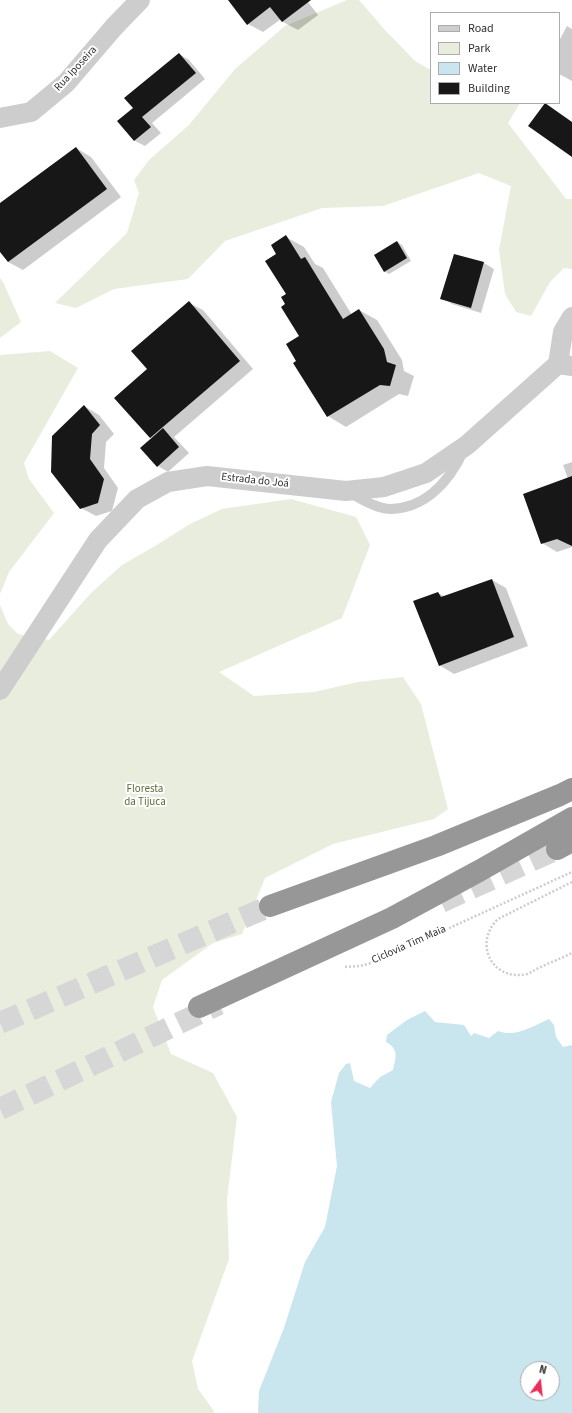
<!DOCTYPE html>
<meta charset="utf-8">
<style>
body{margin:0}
#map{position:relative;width:572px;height:1413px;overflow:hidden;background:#fff;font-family:"Source Sans 3",sans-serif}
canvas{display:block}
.legend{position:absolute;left:430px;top:12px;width:130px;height:92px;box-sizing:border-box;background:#fff;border:1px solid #acacac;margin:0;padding:5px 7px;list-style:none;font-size:12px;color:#303030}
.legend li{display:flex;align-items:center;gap:8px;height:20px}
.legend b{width:20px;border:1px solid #acacac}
.north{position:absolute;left:520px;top:1361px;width:40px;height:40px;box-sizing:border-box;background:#fff;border:1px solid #acacac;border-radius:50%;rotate:15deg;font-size:11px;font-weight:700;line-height:16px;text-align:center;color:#303030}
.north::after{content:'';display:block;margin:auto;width:14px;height:18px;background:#ec2d56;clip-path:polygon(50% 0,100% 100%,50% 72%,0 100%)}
</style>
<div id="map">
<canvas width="572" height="1413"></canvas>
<ul class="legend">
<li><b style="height:5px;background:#cdcdcd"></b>Road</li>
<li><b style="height:11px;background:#e8eddd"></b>Park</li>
<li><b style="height:11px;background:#c9e5ee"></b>Water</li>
<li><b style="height:11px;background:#171717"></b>Building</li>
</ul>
<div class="north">N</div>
</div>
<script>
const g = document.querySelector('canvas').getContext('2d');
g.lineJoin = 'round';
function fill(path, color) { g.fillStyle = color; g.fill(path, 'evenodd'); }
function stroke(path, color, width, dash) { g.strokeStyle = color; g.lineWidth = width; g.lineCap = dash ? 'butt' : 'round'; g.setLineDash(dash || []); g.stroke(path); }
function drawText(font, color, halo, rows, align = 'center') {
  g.font = font + ' "Source Sans 3",sans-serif'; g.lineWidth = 4; g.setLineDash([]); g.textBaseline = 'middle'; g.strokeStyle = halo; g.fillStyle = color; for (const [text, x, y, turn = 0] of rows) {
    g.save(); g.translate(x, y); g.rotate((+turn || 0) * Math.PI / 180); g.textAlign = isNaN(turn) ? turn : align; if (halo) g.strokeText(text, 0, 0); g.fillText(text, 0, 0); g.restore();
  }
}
const green = new Path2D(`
 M 347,0 L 359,0 L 385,30 L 415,61 L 431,70 L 431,103 L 520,103 L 508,123 L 566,199 L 572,199 L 572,269 L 564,268 L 550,282 L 531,316 L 516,312 L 505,294 L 499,250 L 511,186 L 479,173 L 383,206 L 322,208 L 225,241 L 188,279 L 114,289 L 76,308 L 55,303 L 127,233 L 139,193 L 134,180 L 149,160 L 189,125 L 235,69 L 285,26 Z
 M 0,278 L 3,282 L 21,322 L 0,338 Z
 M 50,351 L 78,368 L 24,463 L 29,479 L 54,513 L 9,572 L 0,594 L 0,355 Z
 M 291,499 L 356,517 L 370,545 L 342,618 L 219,672 L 254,696 L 314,692 L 358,682 L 403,677 L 421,704 L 448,809 L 434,819 L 333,844 L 265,878 L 242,934 L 213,943 L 162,980 L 153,1007 L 171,1054 L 213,1073 L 237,1117 L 227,1199 L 229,1259 L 192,1361 L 198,1389 L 214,1411 L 213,1413 L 0,1413 L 0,605 L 8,624 L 18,634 L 49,640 L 91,593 L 122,565 L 155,546 L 190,524 L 222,509 Z`);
const water = new Path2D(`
 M 425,1011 L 435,1022 L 464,1025 L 471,1036 L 474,1033 L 489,1038 L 498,1031 C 515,1038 533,1026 549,1019 L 554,1025 L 556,1037 L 563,1047 L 572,1045 L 572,1413 L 258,1413 L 259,1391 L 284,1328 L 305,1262 L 325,1227 L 337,1166 L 331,1102 L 339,1073 L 346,1064 L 350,1063 L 354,1081 L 370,1088 L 380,1077 L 393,1070 C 396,1057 399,1049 386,1042 L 387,1035 L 407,1020 ZM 528,1369 L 552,1369 L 552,1393 L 528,1393 Z`);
const shadow = new Path2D(`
 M 229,0 L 310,0 L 308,2 L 318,15 L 298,30 L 283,22 L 281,19 L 263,32 L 248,24 Z
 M 567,26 L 572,29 L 572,81 L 559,74 L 559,41 Z
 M 179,54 L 189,60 L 205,79 L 152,123 L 161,133 L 145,146 L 135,141 L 134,108 Z
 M 76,148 L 91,157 L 121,197 L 23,270 L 8,262 L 0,251 L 0,204 Z
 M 286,237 L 304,247 L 315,264 L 323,268 L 352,315 L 359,310 L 377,320 L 402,360 L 404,371 L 414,376 L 408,396 L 399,394 L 346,427 L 328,416 L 298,361 L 301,336 L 286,305 L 287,294 L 277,254 Z
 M 397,242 L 402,245 L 411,261 L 389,274 L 384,271 Z
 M 455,255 L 484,263 L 494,269 L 481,313 L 452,304 L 442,298 Z
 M 189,303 L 203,310 L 253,369 L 174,437 L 189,453 L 168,472 L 158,466 L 152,438 L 150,437 L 148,369 Z
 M 84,406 L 99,415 L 114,434 L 106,442 L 104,468 L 118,488 L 112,511 L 96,516 L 81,508 Z
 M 572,462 L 572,547 L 557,552 L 542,543 L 568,479 L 563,465 Z
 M 492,580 L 506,588 L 528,646 L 454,674 L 439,665 L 415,602 L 438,593 L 446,597 Z`);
const building = new Path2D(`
 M 228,0 L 311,0 L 282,22 L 270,7 L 247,25 Z
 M 179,53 L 196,73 L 142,117 L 151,127 L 134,141 L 117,121 L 133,108 L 124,98 Z
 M 545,103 L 572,122 L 572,157 L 528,126 Z
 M 76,147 L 107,189 L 8,262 L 0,252 L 0,203 Z
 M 286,235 L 301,259 L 305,257 L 343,319 L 359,309 L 384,349 L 387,362 L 396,365 L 390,386 L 380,385 L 327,417 L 293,363 L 296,361 L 286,344 L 299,336 L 281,307 L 285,304 L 281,297 L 286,294 L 265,261 L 276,254 L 271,245 Z
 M 397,241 L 407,258 L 384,272 L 374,255 Z
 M 454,254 L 484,262 L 471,308 L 440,299 Z
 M 189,301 L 240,361 L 150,438 L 114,398 L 147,369 L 131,351 Z
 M 84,405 L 100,425 L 92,434 L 90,459 L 104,479 L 98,503 L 80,509 L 51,472 L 52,436 Z
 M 163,428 L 179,447 L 157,467 L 140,448 Z
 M 572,476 L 572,546 L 557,539 L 541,544 L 523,494 Z
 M 492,579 L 514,637 L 439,666 L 413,601 L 438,592 L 441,597 Z`);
const highwayTunnel = new Path2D(`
 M 441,902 L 557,849
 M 0,1023 L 270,906
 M 0,1109 L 219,1004`);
const path = new Path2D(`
 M 572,882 L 498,919 C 473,943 492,982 527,974 C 532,972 536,969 541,967 C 551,962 562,958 572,953
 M 345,967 L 360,966 L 375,962 L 572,872`);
const lane = new Path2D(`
 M 351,493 C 362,500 378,509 391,509 C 426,508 449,481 463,452`);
const street = new Path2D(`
 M 0,118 L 31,112 L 66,83 L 114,27 L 140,0
 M 558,364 L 563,332 L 572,317
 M 0,690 L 98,540 L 137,499 L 168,482 L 207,476 L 346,491 L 384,487 L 426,473 L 467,445 L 558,364 L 572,366`);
const highway = new Path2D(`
 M 557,849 L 572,841
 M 270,906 L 436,846 L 560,795 L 572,789
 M 199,1007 L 392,918 L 479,871 L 572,818`);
const streetNames = [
 ["Rua Iposeira",76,69,-47],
 ["Estrada do Joá",255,481,6],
 ["Ciclovia Tim Maia",409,945,-24]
];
const parkNames = [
 ["Floresta",145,790],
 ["da Tijuca",145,803]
];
fill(green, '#e8eddd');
fill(water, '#c9e5ee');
fill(shadow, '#0003');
fill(building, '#171717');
stroke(highwayTunnel, '#d6d6d6', 22, [22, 11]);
stroke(path, '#cdcdcd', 2.5, [2, 2]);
stroke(lane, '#cdcdcd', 10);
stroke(street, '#cdcdcd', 20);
stroke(highway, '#979797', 22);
drawText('11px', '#303030', '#fff', streetNames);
drawText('11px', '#5a6d3b', '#fff', parkNames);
</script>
